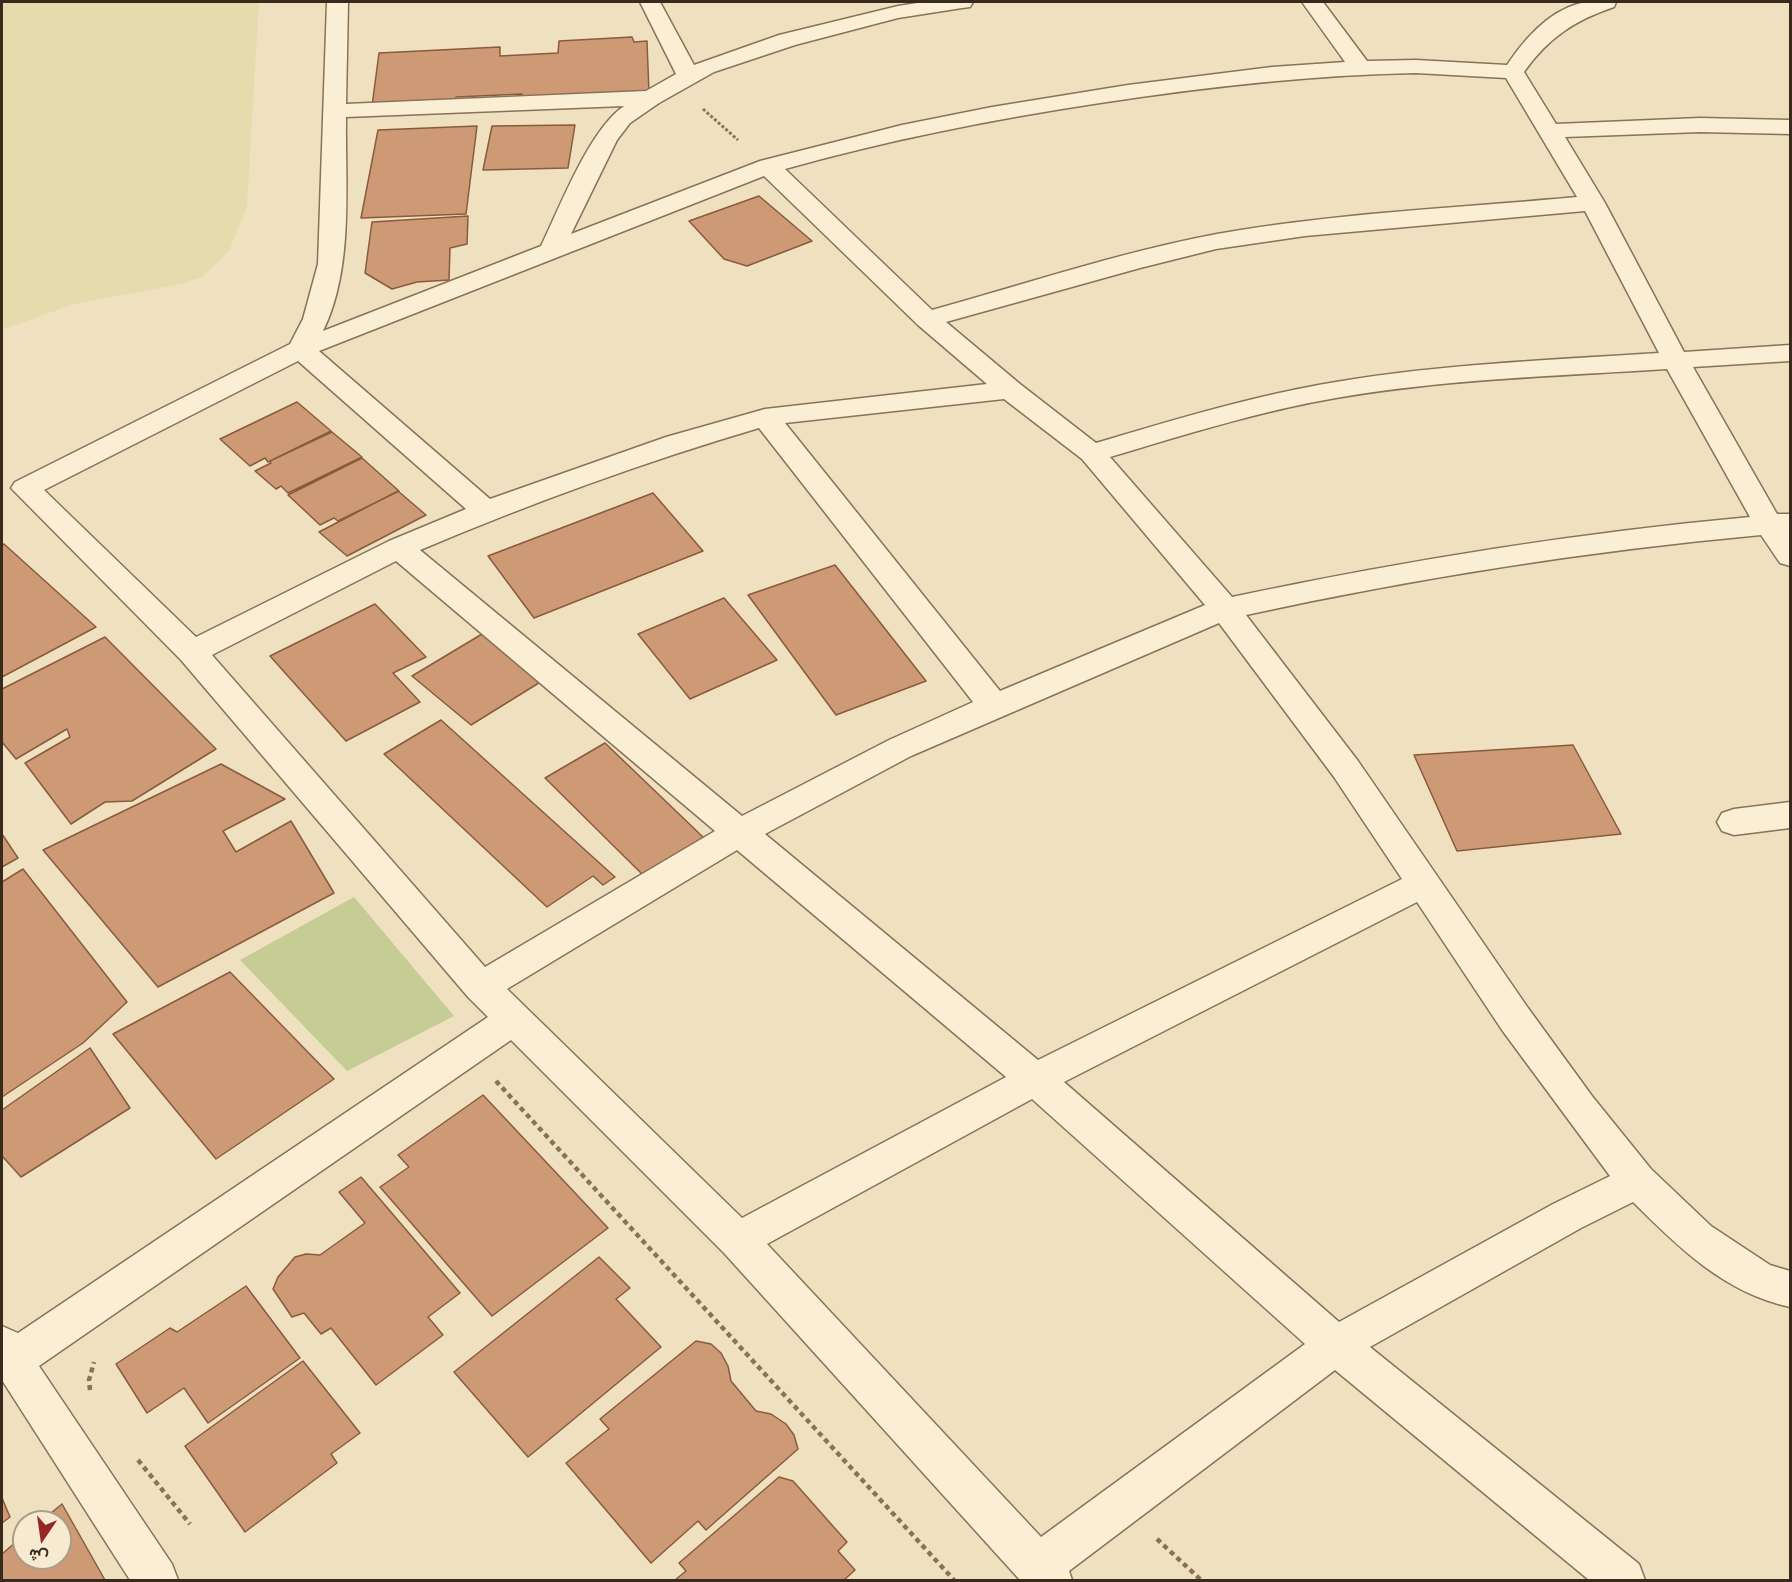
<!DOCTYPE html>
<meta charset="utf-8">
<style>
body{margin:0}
#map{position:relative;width:1792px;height:1582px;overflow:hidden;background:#efe1c0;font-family:"Zilla Slab",Vazirmatn,serif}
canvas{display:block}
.frame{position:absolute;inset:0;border:3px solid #382a1c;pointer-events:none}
.north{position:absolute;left:12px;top:1510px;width:60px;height:60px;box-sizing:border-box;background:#f6ebd0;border:2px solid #aa9e88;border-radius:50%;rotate:193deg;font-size:16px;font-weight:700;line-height:24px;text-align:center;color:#382a1c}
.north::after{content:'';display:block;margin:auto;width:21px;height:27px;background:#992627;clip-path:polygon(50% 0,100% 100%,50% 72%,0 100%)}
</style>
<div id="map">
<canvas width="1792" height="1582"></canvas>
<div class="frame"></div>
<div class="north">ش</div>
</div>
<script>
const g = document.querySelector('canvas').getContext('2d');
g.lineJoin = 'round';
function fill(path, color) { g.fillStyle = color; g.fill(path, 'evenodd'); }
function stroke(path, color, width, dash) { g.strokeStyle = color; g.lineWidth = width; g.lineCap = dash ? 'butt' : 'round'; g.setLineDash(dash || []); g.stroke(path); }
const farmland = new Path2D(`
 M 2,2 L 259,2 L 247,206 L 229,251 L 202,277 L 182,284 L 74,304 L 2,330 Z`);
const green = new Path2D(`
 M 354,897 L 454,1016 L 347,1071 L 240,960 Z`);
const building = new Path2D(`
 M 632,37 L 634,42 L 647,41 L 649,93 L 522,100 L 522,94 L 456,97 L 456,102 L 372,106 L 379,53 L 500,47 L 500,56 L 558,53 L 559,41 Z
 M 575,125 L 568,168 L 483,170 L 492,126 Z
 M 477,126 L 466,214 L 361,218 L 378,130 Z
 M 759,196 L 812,241 L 747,266 L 724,259 L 689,221 Z
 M 468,216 L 467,244 L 450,248 L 449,280 L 417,282 L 392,289 L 365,273 L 372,222 Z
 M 297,402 L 331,431 L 268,462 L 265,458 L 250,466 L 220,439 Z
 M 332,432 L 362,457 L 288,493 L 281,486 L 276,489 L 255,471 L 271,463 L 270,461 Z
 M 362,458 L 399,491 L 338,521 L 334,518 L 320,525 L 288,495 Z
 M 398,491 L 426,515 L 347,556 L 319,532 Z
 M 653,493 L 703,551 L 534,618 L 488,556 Z
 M 4,544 L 96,627 L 2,677 L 2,545 Z
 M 835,565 L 926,681 L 836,715 L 748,595 Z
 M 724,598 L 777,660 L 690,699 L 638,634 Z
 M 375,604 L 426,657 L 393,673 L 420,702 L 346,741 L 270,656 Z
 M 482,634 L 542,681 L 471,725 L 412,676 Z
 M 105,637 L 216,749 L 132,801 L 105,802 L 71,824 L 25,763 L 70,737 L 67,729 L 16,759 L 2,742 L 2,689 Z
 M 441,720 L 615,877 L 603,885 L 593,876 L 547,907 L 384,754 Z
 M 605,743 L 704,838 L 643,875 L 545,778 Z
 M 1573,745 L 1621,834 L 1457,851 L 1414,755 Z
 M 221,764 L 285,799 L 223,831 L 236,852 L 291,821 L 334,893 L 158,987 L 43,850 Z
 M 2,834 L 18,858 L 2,867 Z
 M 23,869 L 127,1002 L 83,1043 L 2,1097 L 2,882 Z
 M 230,972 L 334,1079 L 216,1159 L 113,1034 Z
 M 90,1048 L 130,1108 L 21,1177 L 2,1156 L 2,1110 Z
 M 483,1095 L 608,1228 L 492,1316 L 380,1187 L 409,1167 L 398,1155 Z
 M 361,1177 L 460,1293 L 428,1317 L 443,1335 L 376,1385 L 331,1328 L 321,1334 L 304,1313 L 292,1317 L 273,1289 L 278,1277 L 295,1257 L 306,1254 L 320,1255 L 365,1223 L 339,1192 Z
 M 599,1257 L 630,1288 L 616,1299 L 661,1347 L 528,1457 L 454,1372 Z
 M 246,1286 L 300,1358 L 208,1423 L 184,1388 L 147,1413 L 116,1364 L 170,1328 L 177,1332 Z
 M 696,1341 L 711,1344 L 721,1353 L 728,1366 L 731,1381 L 756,1411 L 771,1414 L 786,1424 L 794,1435 L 798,1449 L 706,1530 L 698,1521 L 651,1563 L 566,1463 L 609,1429 L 600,1419 Z
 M 303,1361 L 360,1433 L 331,1454 L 337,1463 L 245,1532 L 185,1446 Z
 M 779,1477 L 793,1481 L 847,1542 L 838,1551 L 855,1570 L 844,1580 L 675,1580 L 686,1571 L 679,1563 Z
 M 2,1498 L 10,1517 L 2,1523 Z
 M 62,1504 L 105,1580 L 2,1580 L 2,1554 L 24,1535 L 24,1558 L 60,1558 L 60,1522 L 40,1522 Z`);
const pathFar1 = new Path2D(`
 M 703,109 L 738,140`);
const path = new Path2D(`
 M 496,1081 L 954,1580
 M 90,1390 L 89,1380 L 94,1362
 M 138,1460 L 190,1524
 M 1157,1539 L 1201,1580`);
const minor = new Path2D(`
 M 327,2 L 348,2 L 346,104 L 646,91 L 676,74 L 640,2 L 660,2 L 694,65 L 779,35 L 898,6 L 924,2 L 973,2 L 970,7 L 962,8 L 898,18 L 795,45 L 714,72 L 659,103 L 630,123 L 617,140 L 571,234 L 760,161 L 902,125 L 992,107 L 1128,85 L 1272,67 L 1345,62 L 1302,2 L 1323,2 L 1367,61 L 1416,60 L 1507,65 C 1525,38 1553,6 1588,2 C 1597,0 1607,2 1616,2 L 1614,7 C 1575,20 1548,38 1524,72 L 1556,124 L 1700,118 L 1790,120 L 1790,134 L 1700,132 L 1565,137 L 1605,203 L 1684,352 L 1790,345 L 1790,361 L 1693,367 L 1777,514 L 1790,514 L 1790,532 L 1789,532 L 1790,566 L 1780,563 L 1761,535 C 1587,551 1416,578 1246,615 L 1358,761 L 1528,1008 L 1592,1096 L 1651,1169 L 1711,1226 L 1770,1265 L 1790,1271 L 1790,1307 C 1725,1293 1679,1248 1633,1202 L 1581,1228 L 1370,1347 L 1639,1564 L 1645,1580 L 1589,1580 L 1335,1370 L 1069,1571 L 1072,1580 L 1020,1580 L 724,1253 L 511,1040 L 39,1366 L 172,1564 L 178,1580 L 130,1580 L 2,1380 L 2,1326 L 18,1333 L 488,1017 L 468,997 L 181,660 L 11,488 L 15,482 L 290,344 L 303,319 L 318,264 ZM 1416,73 L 1506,78 L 1577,197 C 1458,208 1335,213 1217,234 C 1121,252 1026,284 932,310 L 785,169 C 888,140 994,119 1100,103 C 1205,87 1310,75 1416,73 ZM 624,106 C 589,130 560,207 541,246 L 323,331 C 354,268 345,186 346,117 ZM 764,176 L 918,325 L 987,384 L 765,409 L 666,437 L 490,499 L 319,351 ZM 1585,211 L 1659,353 C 1551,360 1442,364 1336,382 C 1256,395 1173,420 1096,443 L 1020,384 L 946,322 L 1140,268 L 1216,249 L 1305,236 ZM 298,361 L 466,509 L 389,541 L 196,637 L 44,490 ZM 1667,369 L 1750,517 C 1575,533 1403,561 1232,597 L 1110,457 C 1184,435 1260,411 1336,398 C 1445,379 1557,376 1667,369 ZM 1004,399 L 1082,459 L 1205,605 L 1000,691 L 785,423 ZM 759,428 L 973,702 L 889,740 L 742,816 L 420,550 C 531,503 644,462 759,428 ZM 396,561 L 715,831 L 485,967 L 212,655 ZM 1219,623 L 1334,777 L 1402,879 L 1038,1060 L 765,834 L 911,756 ZM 737,850 L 1006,1077 L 742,1218 L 507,989 ZM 1417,902 L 1502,1030 L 1610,1176 L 1553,1204 L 1339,1322 L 1064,1082 ZM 1032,1099 L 1305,1344 L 1041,1537 L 767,1244 Z
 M 1790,802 L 1790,828 L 1734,835 L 1722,831 L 1717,822 L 1722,813 L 1734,809 Z`);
fill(farmland, '#e5dcad');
fill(green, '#c6cd94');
fill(building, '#ce9a75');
stroke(building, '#885b3d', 1.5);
stroke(minor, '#887258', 3);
stroke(pathFar1, '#887258', 3, [3, 2]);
stroke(path, '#887258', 4.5, [5, 4]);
fill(minor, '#faeed4');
</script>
